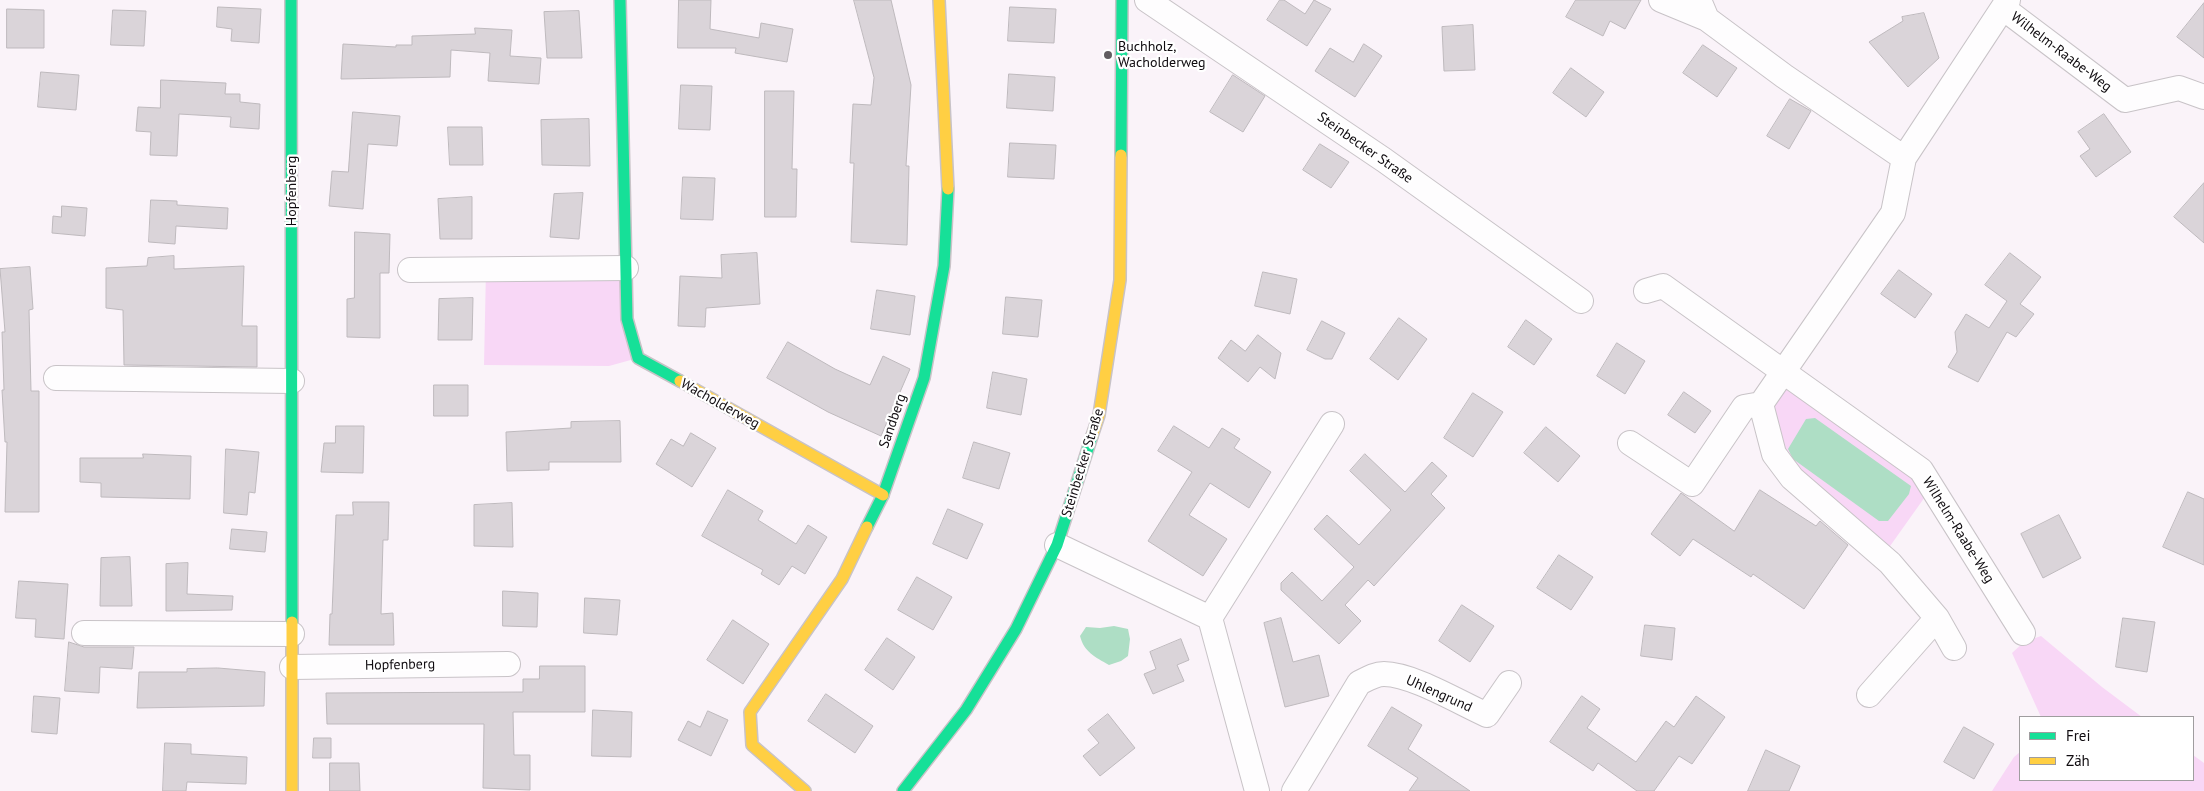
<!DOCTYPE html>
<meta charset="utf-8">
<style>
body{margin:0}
#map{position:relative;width:2204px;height:791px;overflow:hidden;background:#faf3f9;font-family:"PT Sans",sans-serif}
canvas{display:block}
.legend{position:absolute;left:2019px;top:716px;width:175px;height:65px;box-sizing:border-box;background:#fff;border:1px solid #9f9d9f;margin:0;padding:6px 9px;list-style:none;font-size:15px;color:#0f0b0f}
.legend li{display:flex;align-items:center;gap:10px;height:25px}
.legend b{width:25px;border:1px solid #9f9d9f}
</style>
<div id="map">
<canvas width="2204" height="791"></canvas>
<ul class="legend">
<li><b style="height:6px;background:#16e098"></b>Frei</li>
<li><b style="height:6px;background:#ffcf43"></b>Zäh</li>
</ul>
</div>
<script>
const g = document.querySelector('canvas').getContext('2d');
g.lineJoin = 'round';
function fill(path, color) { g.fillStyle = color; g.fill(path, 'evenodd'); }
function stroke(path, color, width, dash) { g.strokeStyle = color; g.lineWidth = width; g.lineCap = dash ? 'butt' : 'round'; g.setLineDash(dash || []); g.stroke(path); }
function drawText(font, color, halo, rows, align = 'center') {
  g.font = font + ' "PT Sans",sans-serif'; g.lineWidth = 4.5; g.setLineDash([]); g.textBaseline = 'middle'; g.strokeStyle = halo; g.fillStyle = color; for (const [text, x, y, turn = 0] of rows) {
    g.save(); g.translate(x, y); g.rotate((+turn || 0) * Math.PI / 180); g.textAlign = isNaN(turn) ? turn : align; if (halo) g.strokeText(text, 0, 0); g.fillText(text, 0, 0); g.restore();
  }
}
const green = new Path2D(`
 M 626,268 L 638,358 L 609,366 L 484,365 L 486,269 Z
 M 1783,370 L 1932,487 L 1883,556 L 1792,478 L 1761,404 Z
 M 2041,636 L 2102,687 L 2142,717 L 2041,717 L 2012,653 L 2024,642 Z
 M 2020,752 L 2020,780 L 2193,780 L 2193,755 L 2204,763 L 2204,791 L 1992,791 L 2014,757 Z`);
const water = new Path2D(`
 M 1815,418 L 1911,486 L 1909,494 L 1888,521 L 1879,521 L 1793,459 L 1788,449 L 1806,419 Z
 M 1114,626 L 1128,629 L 1130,639 L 1128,656 L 1121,661 L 1109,665 C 1095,657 1084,652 1080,636 L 1086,627 L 1100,628 Z`);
const building = new Path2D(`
 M 679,0 L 711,0 L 710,29 L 759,38 L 761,23 L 793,29 L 787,62 L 735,53 L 736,48 L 678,48 Z
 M 854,0 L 891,0 L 911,85 L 906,166 L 909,166 L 907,245 L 851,242 L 854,163 L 850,163 L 853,104 L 871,105 L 874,78 Z
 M 1280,0 L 1284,0 L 1305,14 L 1314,0 L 1331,9 L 1307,46 L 1267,20 Z
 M 1576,0 L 1641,0 L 1625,29 L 1610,21 L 1603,36 L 1566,17 Z
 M 2204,3 L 2204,58 L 2177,37 Z
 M 218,7 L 261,9 L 259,43 L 231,41 L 232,29 L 217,27 Z
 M 1010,7 L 1056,9 L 1054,43 L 1008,41 Z
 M 7,9 L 44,10 L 44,48 L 7,48 Z
 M 113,10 L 146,11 L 144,46 L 111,45 Z
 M 579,11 L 582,58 L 547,58 L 544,12 Z
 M 1924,13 L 1939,58 L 1908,87 L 1869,42 L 1903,21 L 1902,17 Z
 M 1473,25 L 1475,70 L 1444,71 L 1442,27 Z
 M 475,28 L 512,30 L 510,56 L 541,58 L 539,84 L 488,81 L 490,53 L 451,50 L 450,77 L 341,79 L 343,44 L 396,47 L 396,45 L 412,45 L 412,36 L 475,34 Z
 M 1364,44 L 1382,56 L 1355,97 L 1315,71 L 1330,48 L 1353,62 Z
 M 1703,45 L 1737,68 L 1717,97 L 1683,73 Z
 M 1571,68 L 1604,92 L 1586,117 L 1553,93 Z
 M 41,72 L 79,75 L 76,110 L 38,107 Z
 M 1009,74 L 1055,77 L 1053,111 L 1007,108 Z
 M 1233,75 L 1265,96 L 1243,132 L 1210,112 Z
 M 161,80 L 226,83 L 225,94 L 240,94 L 240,102 L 260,104 L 259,129 L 230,127 L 231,117 L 179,114 L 177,156 L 150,155 L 151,132 L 136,131 L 138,107 L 160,108 Z
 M 681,85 L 712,86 L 710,130 L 679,129 Z
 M 765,91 L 794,91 L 792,169 L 797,169 L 796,217 L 765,217 Z
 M 1790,99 L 1811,111 L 1789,149 L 1767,136 Z
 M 353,112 L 400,116 L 397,146 L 368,144 L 363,209 L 329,206 L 332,171 L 348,172 Z
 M 2104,114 L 2131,152 L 2096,177 L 2080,156 L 2090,149 L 2078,132 Z
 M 589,119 L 590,166 L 542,165 L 541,120 Z
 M 448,127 L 482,127 L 483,165 L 450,165 Z
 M 1010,143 L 1056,145 L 1054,179 L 1008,177 Z
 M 1320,144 L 1349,162 L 1331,188 L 1303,170 Z
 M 683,177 L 715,178 L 713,220 L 681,219 Z
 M 2204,183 L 2204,243 L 2174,217 Z
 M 583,193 L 579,239 L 550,237 L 554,194 Z
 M 472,197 L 472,239 L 440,239 L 438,199 Z
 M 151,200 L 177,201 L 177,205 L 228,208 L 227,229 L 176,226 L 175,244 L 149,242 Z
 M 62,206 L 87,208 L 85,236 L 52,233 L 53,216 L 61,217 Z
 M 355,232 L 390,234 L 389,273 L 380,273 L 380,338 L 347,337 L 347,299 L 354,298 Z
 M 757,253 L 760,304 L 706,308 L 705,327 L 678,326 L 680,276 L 722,278 L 721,255 Z
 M 2010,253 L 2041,277 L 2020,304 L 2034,314 L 2016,337 L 2007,332 L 1978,382 L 1948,367 L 1957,352 L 1955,332 L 1966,314 L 1989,328 L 2007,301 L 1985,285 Z
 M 174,256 L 174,269 L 244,266 L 242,326 L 257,326 L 257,367 L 124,365 L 123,310 L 106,308 L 106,268 L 147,266 L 148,258 Z
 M 30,267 L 33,309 L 29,310 L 31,391 L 39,391 L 39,512 L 5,512 L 7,442 L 5,442 L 2,390 L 4,390 L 2,332 L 5,332 L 0,269 Z
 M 1899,270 L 1932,294 L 1915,318 L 1881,294 Z
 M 1263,272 L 1297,279 L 1290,314 L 1255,306 Z
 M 877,290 L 915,296 L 910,335 L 871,329 Z
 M 1006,297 L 1042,300 L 1038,337 L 1003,334 Z
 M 473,298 L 472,340 L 438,340 L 439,299 Z
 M 1399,318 L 1427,339 L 1398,380 L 1370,359 Z
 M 1526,320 L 1552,339 L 1534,365 L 1508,347 Z
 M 1322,321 L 1345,333 L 1332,359 L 1325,359 L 1307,350 Z
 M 1258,335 L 1281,353 L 1275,379 L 1260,367 L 1248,382 L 1218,358 L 1231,340 L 1245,351 Z
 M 788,342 L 835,369 L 870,385 L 883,356 L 910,369 L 881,436 L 828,412 L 767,378 Z
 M 1617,343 L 1645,361 L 1625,394 L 1597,376 Z
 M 993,372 L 1027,379 L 1021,415 L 987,408 Z
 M 434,385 L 468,385 L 468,416 L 434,416 Z
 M 1684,392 L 1711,411 L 1695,433 L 1668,415 Z
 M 1473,393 L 1503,412 L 1473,457 L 1444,438 Z
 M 620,421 L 621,462 L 549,462 L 549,470 L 507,471 L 506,432 L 571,428 L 571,422 Z
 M 336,426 L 364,426 L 363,473 L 321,472 L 324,443 L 335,443 Z
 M 1174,426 L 1209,448 L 1222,428 L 1240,439 L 1234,448 L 1271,472 L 1249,508 L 1210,483 L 1189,515 L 1227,539 L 1203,576 L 1148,541 L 1192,472 L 1158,451 Z
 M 1546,427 L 1580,456 L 1558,482 L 1524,453 Z
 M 691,433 L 716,448 L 692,487 L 656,464 L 671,439 L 683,446 Z
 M 974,442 L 1010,453 L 999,489 L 963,478 Z
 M 226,449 L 259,452 L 255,493 L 249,492 L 247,515 L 224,513 Z
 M 143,454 L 191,456 L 190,499 L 101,497 L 101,483 L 80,482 L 80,458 L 143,458 Z
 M 1365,454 L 1405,492 L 1432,462 L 1447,476 L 1431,494 L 1445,508 L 1374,586 L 1368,580 L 1345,605 L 1361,621 L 1339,644 L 1281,590 L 1281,583 L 1292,572 L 1322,601 L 1354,567 L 1314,529 L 1327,515 L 1359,545 L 1391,510 L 1350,471 Z
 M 728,490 L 763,511 L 758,520 L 796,544 L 808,525 L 827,537 L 805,574 L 792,566 L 779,585 L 761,574 L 763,570 L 702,536 Z
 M 1760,490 L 1816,526 L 1820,521 L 1848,545 L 1804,609 L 1753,574 L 1751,577 L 1693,539 L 1680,556 L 1651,534 L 1681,493 L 1734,531 Z
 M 2188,492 L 2204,499 L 2204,565 L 2163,547 Z
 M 353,502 L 389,502 L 388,540 L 383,540 L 381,614 L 393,613 L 394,645 L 329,645 L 330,614 L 332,614 L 336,515 L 353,515 Z
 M 512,503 L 513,547 L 474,546 L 474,505 Z
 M 948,509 L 983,524 L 967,559 L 933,544 Z
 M 2059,515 L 2081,558 L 2043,578 L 2021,534 Z
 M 232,529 L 267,532 L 265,552 L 230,549 Z
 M 1559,555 L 1593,577 L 1571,610 L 1537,588 Z
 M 130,557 L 132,606 L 100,606 L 101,558 Z
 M 188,563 L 187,594 L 233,596 L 232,610 L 166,611 L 166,564 Z
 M 917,577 L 952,597 L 933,630 L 898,610 Z
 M 19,581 L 68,584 L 64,639 L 35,637 L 36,619 L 16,618 Z
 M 503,591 L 538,593 L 537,627 L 503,626 Z
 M 585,598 L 620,600 L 617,635 L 584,633 Z
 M 1462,605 L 1494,626 L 1470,662 L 1439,641 Z
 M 1281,618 L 1293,662 L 1319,655 L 1329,696 L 1285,707 L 1264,623 Z
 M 2123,618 L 2155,622 L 2147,672 L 2116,667 Z
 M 733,620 L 769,644 L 743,684 L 707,660 Z
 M 1645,625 L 1675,628 L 1672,660 L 1641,656 Z
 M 887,638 L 915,657 L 893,690 L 865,670 Z
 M 1181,639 L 1189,660 L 1177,665 L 1184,681 L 1153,694 L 1144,674 L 1156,669 L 1150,652 Z
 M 69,642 L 84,647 L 134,647 L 132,669 L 100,667 L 99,693 L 65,691 Z
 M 540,666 L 585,666 L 585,712 L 513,712 L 514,755 L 530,755 L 530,790 L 483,788 L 484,724 L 327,724 L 326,693 L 523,692 L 523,679 L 539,679 Z
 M 218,668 L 265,672 L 264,706 L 137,708 L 139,672 L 187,672 L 187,669 Z
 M 826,694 L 873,726 L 855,753 L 808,721 Z
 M 34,696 L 60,698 L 57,734 L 32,732 Z
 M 1582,696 L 1600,709 L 1587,728 L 1636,762 L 1666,721 L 1674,727 L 1696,696 L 1725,717 L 1692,764 L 1679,756 L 1654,791 L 1637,791 L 1598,763 L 1593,771 L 1550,742 Z
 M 1392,707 L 1422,725 L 1408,749 L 1470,791 L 1409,791 L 1418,778 L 1368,746 Z
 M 593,710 L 632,712 L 631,757 L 592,756 Z
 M 708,711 L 728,720 L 711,756 L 678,740 L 688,721 L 700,727 Z
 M 1108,714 L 1135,748 L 1100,776 L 1083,756 L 1099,743 L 1088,730 Z
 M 1964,727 L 1994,744 L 1974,779 L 1944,762 Z
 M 314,738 L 331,738 L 331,758 L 313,758 Z
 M 165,743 L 191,744 L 191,754 L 247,757 L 246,784 L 187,782 L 186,791 L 163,791 Z
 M 1766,750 L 1800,766 L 1789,791 L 1748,791 Z
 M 330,763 L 359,763 L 360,791 L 330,791 Z`);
const street = new Path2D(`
 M 1147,0 L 1384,160 L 1581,301
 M 1661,0 L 1707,19
 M 1699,0 L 1707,19 L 1784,76 L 1904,158 L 2008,0
 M 2003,8 L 2125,100 L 2179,88 L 2204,97
 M 1904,158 L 1893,213 L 1761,404 L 1774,454 L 1792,478 L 1890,563 L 1937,618 L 1954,648
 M 410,270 L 626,268
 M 1646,291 L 1663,286 L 1921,470 L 2023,633
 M 56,378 L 292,381
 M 1630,443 L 1692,484 L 1744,407 L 1761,404
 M 1057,545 L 1210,618 L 1257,791
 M 1210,618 L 1332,424
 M 84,633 L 292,634
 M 292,667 L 508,664
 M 1869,695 L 1937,618
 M 1294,791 L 1359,683 C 1367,679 1375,674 1384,674 C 1412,674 1460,703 1487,715 L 1509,683`);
const fast = new Path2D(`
 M 291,0 L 292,622
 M 620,0 L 627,319 L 638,358 L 680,381
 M 1121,155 L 1122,0
 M 867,527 L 883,495 L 924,378 L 944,266 L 948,189
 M 903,791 L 966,710 L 1016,629 L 1057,545 L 1092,436`);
const slow = new Path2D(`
 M 939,0 L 948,189
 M 680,381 L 883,495
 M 1092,436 L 1099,415 L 1120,280 L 1121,155
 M 292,622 L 292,791
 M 805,791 L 752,745 L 750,712 L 842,579 L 867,527`);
const markers = [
 [1108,55,5,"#615c61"]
];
const poiNames = [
 ["Buchholz,",1118,47],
 ["Wacholderweg",1118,63]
];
const streetNames = [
 ["Wilhelm-Raabe-Weg",2061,52,37],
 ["Steinbecker Straße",1365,148,35],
 ["Hopfenberg",292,191,-90],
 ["Wacholderweg",720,404,29],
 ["Sandberg",893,421,-71],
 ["Steinbecker Straße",1083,463,-73],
 ["Wilhelm-Raabe-Weg",1958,530,58],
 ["Hopfenberg",400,665,-1],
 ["Uhlengrund",1439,694,24]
];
fill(green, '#f8d7f6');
fill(water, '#aedec5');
fill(building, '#dad4d9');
stroke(building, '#beb9bd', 1);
stroke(street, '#c8c3c7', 26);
stroke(fast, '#c8c3c7', 14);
stroke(slow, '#c8c3c7', 14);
stroke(street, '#fefdfe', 24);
stroke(fast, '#16e098', 11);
stroke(slow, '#ffcf43', 11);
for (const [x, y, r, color] of markers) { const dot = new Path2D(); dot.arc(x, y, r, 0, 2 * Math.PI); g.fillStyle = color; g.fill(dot); stroke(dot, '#fff', 2); }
drawText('14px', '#0f0b0f', '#fff', poiNames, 'left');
drawText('14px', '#0f0b0f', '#fff', streetNames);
</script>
